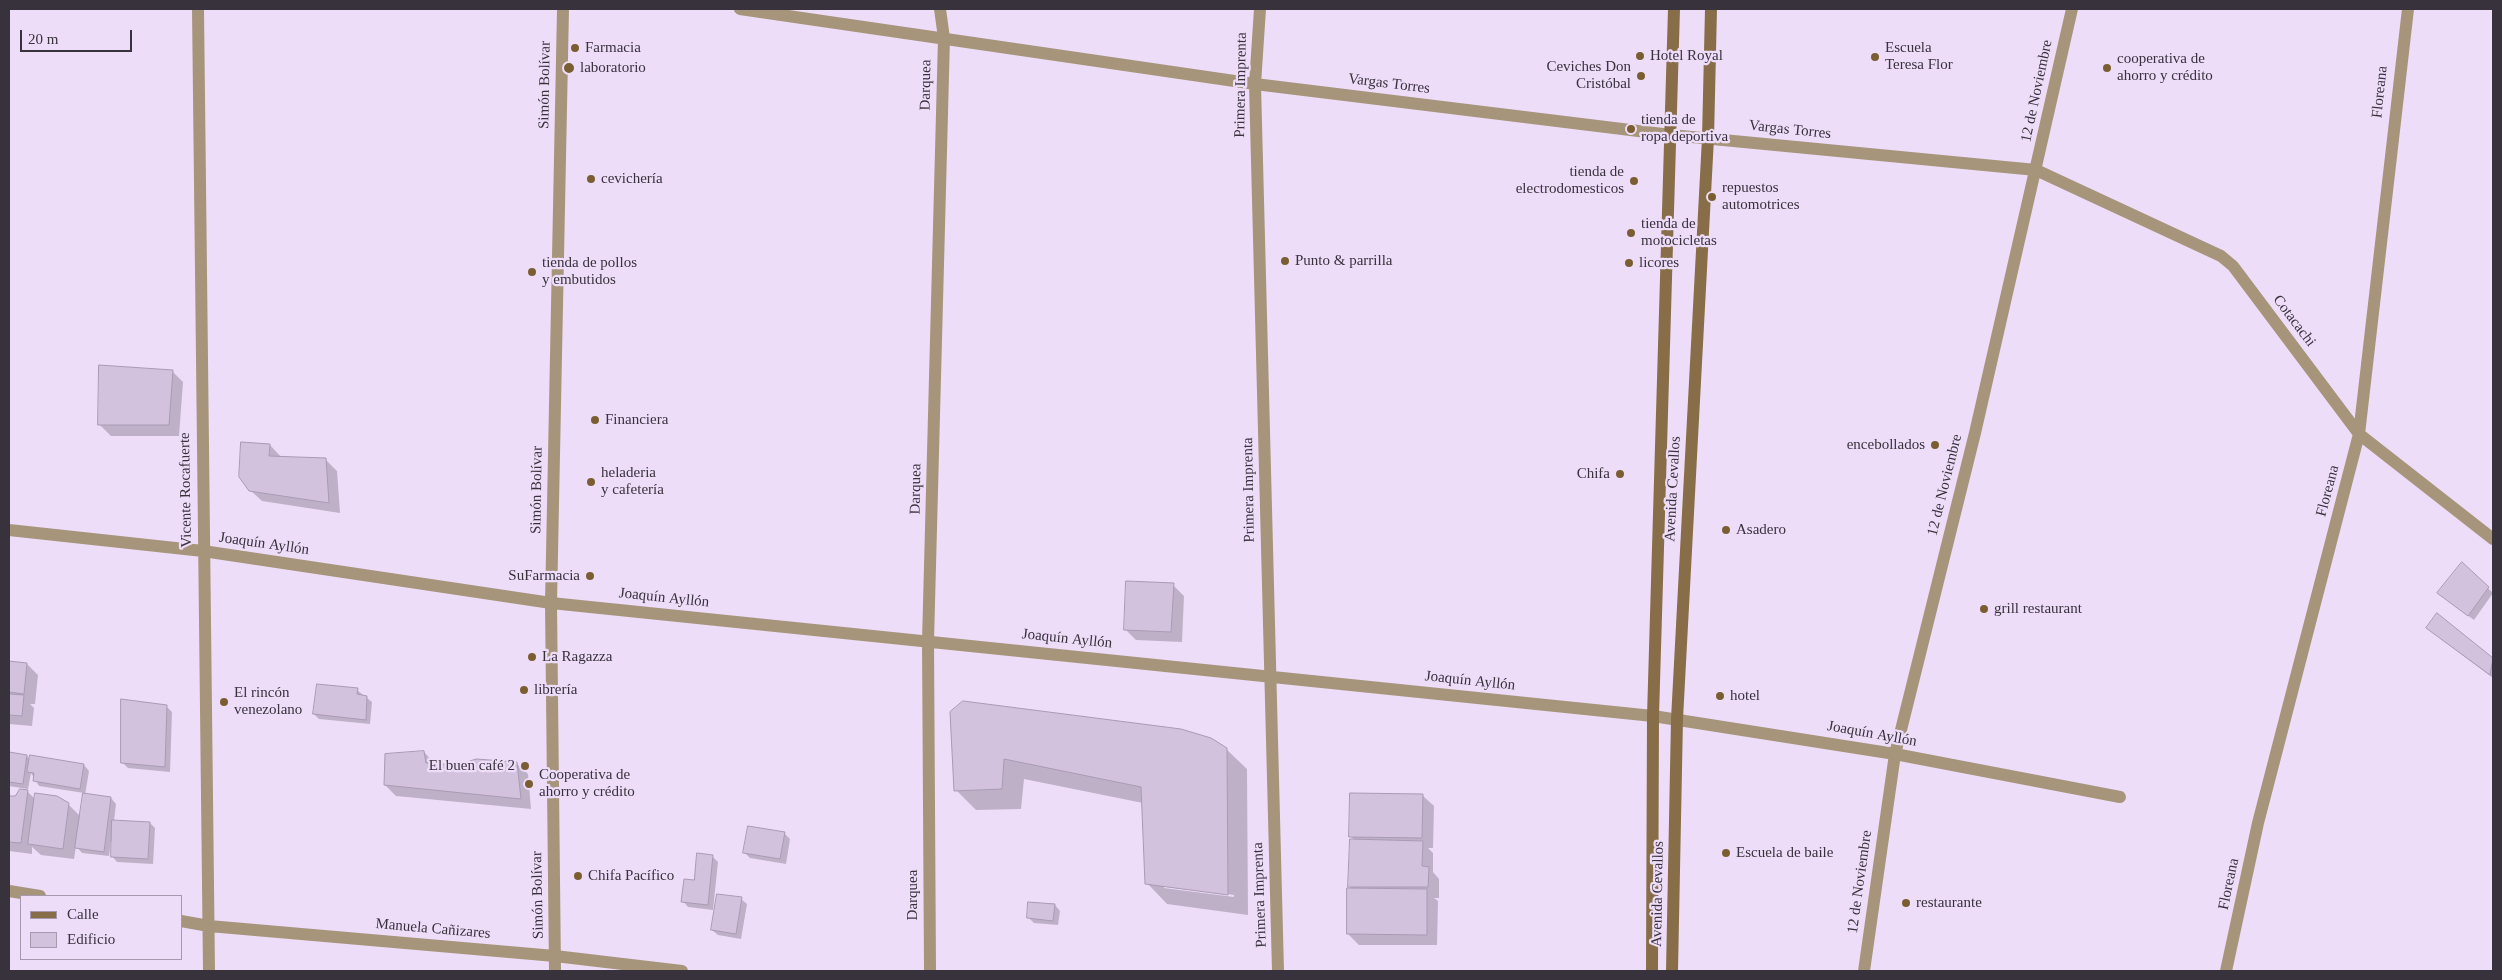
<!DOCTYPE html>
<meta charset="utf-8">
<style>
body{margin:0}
#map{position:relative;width:2502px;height:980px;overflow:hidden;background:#eeddf9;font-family:"Times New Roman",serif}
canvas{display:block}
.frame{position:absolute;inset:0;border:10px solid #38323d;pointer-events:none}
.legend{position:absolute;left:20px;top:895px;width:162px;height:65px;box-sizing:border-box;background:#eeddf9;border:1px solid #a599ae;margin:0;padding:6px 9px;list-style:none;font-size:15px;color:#38323d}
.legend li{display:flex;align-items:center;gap:10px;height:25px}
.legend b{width:25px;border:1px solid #a599ae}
.scale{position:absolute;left:20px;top:30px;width:112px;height:22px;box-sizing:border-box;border:2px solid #38323d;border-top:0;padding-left:6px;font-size:15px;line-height:18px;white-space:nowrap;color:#38323d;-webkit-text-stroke:4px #eeddf9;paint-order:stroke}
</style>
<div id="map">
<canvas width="2502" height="980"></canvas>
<div class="frame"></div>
<ul class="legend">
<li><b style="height:6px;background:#886e48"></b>Calle</li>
<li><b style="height:14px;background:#d3c2de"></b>Edificio</li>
</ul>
<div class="scale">20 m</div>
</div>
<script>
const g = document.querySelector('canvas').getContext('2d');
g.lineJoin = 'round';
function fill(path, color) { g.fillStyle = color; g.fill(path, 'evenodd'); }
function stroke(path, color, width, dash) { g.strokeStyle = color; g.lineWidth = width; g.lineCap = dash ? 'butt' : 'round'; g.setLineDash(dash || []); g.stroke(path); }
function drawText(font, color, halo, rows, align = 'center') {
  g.font = font + ' "Times New Roman",serif'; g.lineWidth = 4.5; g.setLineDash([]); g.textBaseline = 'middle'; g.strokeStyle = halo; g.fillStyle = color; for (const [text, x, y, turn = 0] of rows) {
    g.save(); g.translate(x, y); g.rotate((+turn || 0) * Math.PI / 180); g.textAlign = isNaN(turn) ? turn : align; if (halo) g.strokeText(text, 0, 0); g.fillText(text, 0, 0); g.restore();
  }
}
const shadow = new Path2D(`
 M 172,371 L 183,382 L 179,436 L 111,436 L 100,425 Z
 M 270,445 L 281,457 L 326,460 L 337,471 L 340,513 L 262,501 L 250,490 Z
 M 2462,563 L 2493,593 L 2474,620 L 2444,598 Z
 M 1173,585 L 1184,596 L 1182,642 L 1136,640 L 1125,629 Z
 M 2437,614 L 2493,660 L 2493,678 L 2433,633 Z
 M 9,662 L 27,664 L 38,675 L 35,704 L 30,704 L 34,708 L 32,726 L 9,724 Z
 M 357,690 L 372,702 L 370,724 L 319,719 L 314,714 Z
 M 166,706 L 172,712 L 170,772 L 128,768 L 122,762 Z
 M 951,713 L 1226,749 L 1247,769 L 1248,915 L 1167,904 L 1147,883 L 1143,803 L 1024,779 L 1021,809 L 976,810 L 956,790 ZM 1164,885 L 1234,895 L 1234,897 L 1164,888 Z
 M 424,752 L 435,764 L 458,766 L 516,763 L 528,774 L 531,809 L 396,796 L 385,785 Z
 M 9,753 L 27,756 L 31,760 L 84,765 L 89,771 L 85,795 L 111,798 L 116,804 L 114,821 L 150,823 L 155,828 L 153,864 L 117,862 L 112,856 L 113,841 L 111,841 L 109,856 L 82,853 L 76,846 L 74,859 L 41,855 L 32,847 L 32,854 L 9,851 L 9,797 L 15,798 L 21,791 L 28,792 L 35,799 L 68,804 L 81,817 L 84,793 L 39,786 L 31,773 L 28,789 L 9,786 Z
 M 1422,795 L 1434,806 L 1433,848 L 1428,848 L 1433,853 L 1433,872 L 1439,879 L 1439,898 L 1434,898 L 1438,901 L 1437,945 L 1359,945 L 1348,934 L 1353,890 L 1349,886 L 1355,841 L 1351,836 Z
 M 784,833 L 790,839 L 786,864 L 750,858 L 745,853 Z
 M 713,857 L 718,862 L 713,910 L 688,907 L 683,901 Z
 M 741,899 L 747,904 L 741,939 L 718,935 L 712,930 Z
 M 1030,903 L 1055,905 L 1060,911 L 1058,925 L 1034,923 L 1029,918 Z`);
const building = new Path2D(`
 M 99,365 L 173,370 L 169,425 L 98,425 Z
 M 241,442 L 270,444 L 269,456 L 326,458 L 329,503 L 249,491 L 239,477 Z
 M 2462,562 L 2489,587 L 2468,616 L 2437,593 Z
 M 1126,581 L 1174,583 L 1171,632 L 1124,630 Z
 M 2437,613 L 2493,658 L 2490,675 L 2426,628 Z
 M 9,661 L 27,663 L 24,694 L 9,692 Z
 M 317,684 L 358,688 L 357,694 L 367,696 L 366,720 L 313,714 Z
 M 9,694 L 24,695 L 22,716 L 9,715 Z
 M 121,699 L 167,705 L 165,767 L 121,763 Z
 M 963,701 L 1181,729 L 1211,738 L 1227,748 L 1228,895 L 1145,884 L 1141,787 L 1004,759 L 1002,789 L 954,791 L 950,712 Z
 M 424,751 L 426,763 L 458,765 L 476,759 L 517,762 L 521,799 L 384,785 L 385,754 Z
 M 9,752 L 27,755 L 23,784 L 9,782 Z
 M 30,755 L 84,764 L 80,789 L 33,781 L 34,773 L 27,772 Z
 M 20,789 L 28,790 L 21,843 L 9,842 L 9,796 L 15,796 Z
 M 35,793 L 57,796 L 69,803 L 63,849 L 28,844 Z
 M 83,793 L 111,797 L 104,852 L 75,848 Z
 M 1350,793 L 1423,794 L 1422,838 L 1349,837 Z
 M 112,820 L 150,822 L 148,859 L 111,857 Z
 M 748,826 L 785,832 L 780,859 L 743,853 Z
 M 1350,839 L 1423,841 L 1422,866 L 1429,867 L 1428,887 L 1348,887 Z
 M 697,853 L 713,855 L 708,905 L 681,902 L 684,879 L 694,880 Z
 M 1347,888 L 1427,889 L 1427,935 L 1347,934 Z
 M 717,894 L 742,897 L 736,934 L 711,930 Z
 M 1028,902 L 1055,904 L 1053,921 L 1027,918 Z`);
const minor = new Path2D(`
 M 198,9 L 209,971
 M 740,9 L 1255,84 L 1671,135 L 2036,170 L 2221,256 L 2233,266 L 2359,434 L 2493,539
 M 1260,9 L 1255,84 L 1278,971
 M 9,530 L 203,551 L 551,603 L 1653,716 L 1895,754 L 2120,797
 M 9,891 L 40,896
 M 181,921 L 209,926 L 555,956 L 682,971
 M 930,971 L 928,641 L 944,38 L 940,9
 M 2226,971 L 2258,823 L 2359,434 L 2408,9`);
const tertiary = new Path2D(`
 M 555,971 L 551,603 L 563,9
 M 1864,971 L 1895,754 L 1975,433 L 2072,9`);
const secondary = new Path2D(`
 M 1652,971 L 1653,716 L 1674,9
 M 1672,971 L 1677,719 L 1708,138 L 1711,9`);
const markers = [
 [575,48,5,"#7a5e31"],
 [1640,56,5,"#7a5e31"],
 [1875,57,5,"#7a5e31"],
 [569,68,6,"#7a5e31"],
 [2107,68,5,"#7a5e31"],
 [1641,76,5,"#7a5e31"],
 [1631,129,5,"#7a5e31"],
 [591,179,5,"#7a5e31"],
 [1634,181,5,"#7a5e31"],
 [1712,197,5,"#7a5e31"],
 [1631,233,5,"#7a5e31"],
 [1285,261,5,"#7a5e31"],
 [1629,263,5,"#7a5e31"],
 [532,272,5,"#7a5e31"],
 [595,420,5,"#7a5e31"],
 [1935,445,5,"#7a5e31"],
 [1620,474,5,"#7a5e31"],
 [591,482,5,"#7a5e31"],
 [1726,530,5,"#7a5e31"],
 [590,576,5,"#7a5e31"],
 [1984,609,5,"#7a5e31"],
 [532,657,5,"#7a5e31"],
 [524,690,5,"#7a5e31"],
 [1720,696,5,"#7a5e31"],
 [224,702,5,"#7a5e31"],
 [525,766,5,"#7a5e31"],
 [529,784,5,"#7a5e31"],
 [1726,853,5,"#7a5e31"],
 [578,876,5,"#7a5e31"],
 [1906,903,5,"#7a5e31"]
];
const poiNames = [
 ["Farmacia",585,48],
 ["Escuela",1885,48],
 ["Teresa Flor",1885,65],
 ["Hotel Royal",1650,56],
 ["cooperativa de",2117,59],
 ["ahorro y crédito",2117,76],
 ["Ceviches Don",1631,67,"right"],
 ["Cristóbal",1631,84,"right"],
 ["laboratorio",580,68],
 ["tienda de",1641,120],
 ["ropa deportiva",1641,137],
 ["tienda de",1624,172,"right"],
 ["electrodomesticos",1624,189,"right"],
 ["cevichería",601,179],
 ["repuestos",1722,188],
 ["automotrices",1722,205],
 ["tienda de",1641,224],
 ["motocicletas",1641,241],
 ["Punto & parrilla",1295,261],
 ["tienda de pollos",542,263],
 ["y embutidos",542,280],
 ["licores",1639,263],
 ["Financiera",605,420],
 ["encebollados",1925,445,"right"],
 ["heladeria",601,473],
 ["y cafetería",601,490],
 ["Chifa",1610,474,"right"],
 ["Asadero",1736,530],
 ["SuFarmacia",580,576,"right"],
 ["grill restaurant",1994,609],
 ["La Ragazza",542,657],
 ["librería",534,690],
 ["El rincón",234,693],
 ["venezolano",234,710],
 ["hotel",1730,696],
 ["El buen café 2",515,766,"right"],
 ["Cooperativa de",539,775],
 ["ahorro y crédito",539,792],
 ["Escuela de baile",1736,853],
 ["Chifa Pacífico",588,876],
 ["restaurante",1916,903]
];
const streetNames = [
 ["Vargas Torres",1389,84,7],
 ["Simón Bolívar",545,85,-89],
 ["Darquea",926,85,-89],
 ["Primera Imprenta",1241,85,-89],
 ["12 de Noviembre",2037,91,-78],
 ["Floreana",2380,92,-84],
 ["Vargas Torres",1790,130,6],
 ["Cotacachi",2294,321,53],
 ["12 de Noviembre",1945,485,-76],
 ["Darquea",916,489,-89],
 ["Avenida Cevallos",1673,489,-87],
 ["Vicente Rocafuerte",186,490,-91],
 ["Simón Bolívar",537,490,-89],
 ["Primera Imprenta",1249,490,-91],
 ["Floreana",2328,491,-75],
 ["Joaquín Ayllón",264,544,8],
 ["Joaquín Ayllón",664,598,6],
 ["Joaquín Ayllón",1067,639,6],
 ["Joaquín Ayllón",1470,681,6],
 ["Joaquín Ayllón",1872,734,10],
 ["12 de Noviembre",1860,882,-82],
 ["Floreana",2229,884,-78],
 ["Avenida Cevallos",1658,894,-89],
 ["Simón Bolívar",538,895,-91],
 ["Darquea",913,895,-90],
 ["Primera Imprenta",1260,895,-92],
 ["Manuela Cañizares",433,929,5]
];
fill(shadow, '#0003');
fill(building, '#d3c2de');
stroke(building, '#a99ab4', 1);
stroke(minor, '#a6957b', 12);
stroke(tertiary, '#a6957b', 12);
stroke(secondary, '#886e48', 12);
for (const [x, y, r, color] of markers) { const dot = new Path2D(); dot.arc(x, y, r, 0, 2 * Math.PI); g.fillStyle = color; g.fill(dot); stroke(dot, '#eeddf9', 2); }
drawText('15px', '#38323d', '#eeddf9', poiNames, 'left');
drawText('15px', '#38323d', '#eeddf9', streetNames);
</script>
